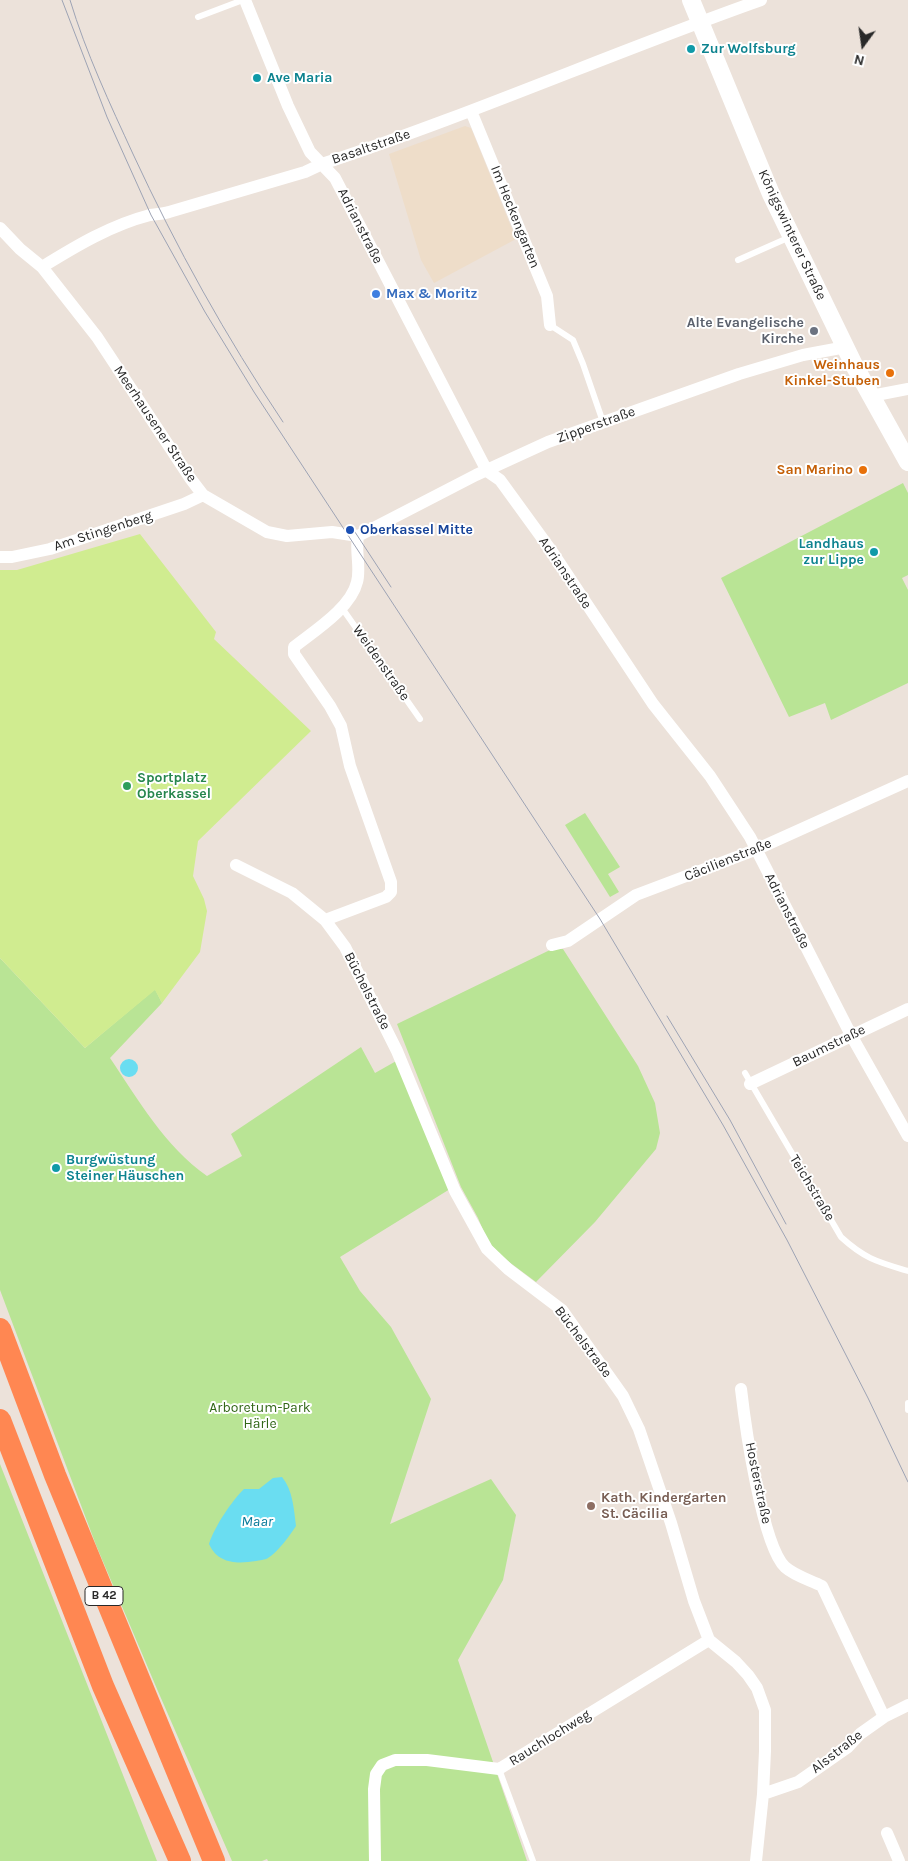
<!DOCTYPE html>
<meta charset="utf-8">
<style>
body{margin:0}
#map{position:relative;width:908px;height:1861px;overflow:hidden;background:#ece2da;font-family:Karla,sans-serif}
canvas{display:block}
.north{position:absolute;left:838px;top:20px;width:50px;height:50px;-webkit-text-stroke:4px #fff;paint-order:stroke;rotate:194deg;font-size:14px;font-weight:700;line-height:20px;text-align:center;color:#292929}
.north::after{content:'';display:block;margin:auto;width:18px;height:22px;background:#292929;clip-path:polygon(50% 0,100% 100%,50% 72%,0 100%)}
</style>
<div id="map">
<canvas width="908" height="1861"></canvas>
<div class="north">N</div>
</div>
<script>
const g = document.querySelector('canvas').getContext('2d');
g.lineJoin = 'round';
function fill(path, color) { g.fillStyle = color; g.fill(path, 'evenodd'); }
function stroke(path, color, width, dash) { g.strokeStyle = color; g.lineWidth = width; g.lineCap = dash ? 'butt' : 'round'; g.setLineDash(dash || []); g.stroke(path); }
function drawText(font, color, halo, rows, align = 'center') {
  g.font = font + ' Karla,sans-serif'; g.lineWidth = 4; g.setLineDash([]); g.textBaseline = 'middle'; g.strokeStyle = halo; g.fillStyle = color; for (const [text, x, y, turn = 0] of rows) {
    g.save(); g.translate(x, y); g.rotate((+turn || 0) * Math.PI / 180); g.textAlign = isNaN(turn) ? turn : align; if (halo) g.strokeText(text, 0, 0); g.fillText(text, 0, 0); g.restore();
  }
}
const education = new Path2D(`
 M 465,126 L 471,128 L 516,239 L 434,283 L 421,260 L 389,154 Z`);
const green = new Path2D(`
 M 903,483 L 908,493 L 908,575 L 902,578 L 908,590 L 908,683 L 831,720 L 825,703 L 789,717 L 721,578 Z
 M 585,813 L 620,867 L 608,874 L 619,892 L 610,897 L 565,825 Z
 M 552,949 L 563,949 L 638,1066 L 655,1103 L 660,1133 L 656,1149 L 595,1222 L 536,1282 L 505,1259 L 488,1242 L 478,1218 L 461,1187 L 397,1024 Z
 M 0,958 L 85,1048 L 155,989 L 162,1003 L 110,1058 C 138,1099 165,1147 207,1176 L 242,1156 L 231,1134 L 361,1047 L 375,1073 L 398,1060 L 450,1189 L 340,1257 L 360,1291 L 391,1327 L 431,1399 L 390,1524 L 491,1479 L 516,1515 L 503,1580 L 458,1660 L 527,1861 L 268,1861 L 267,1859 L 262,1861 L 232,1861 L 157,1689 L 96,1545 L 0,1290 Z
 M 0,1464 L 157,1861 L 0,1861 Z`);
const pitch = new Path2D(`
 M 140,534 L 216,632 L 214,639 L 311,731 L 198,841 L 193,876 L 204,899 L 207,911 L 200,952 L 162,1003 L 155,990 L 85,1048 L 0,958 L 0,570 L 17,570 Z`);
const water = new Path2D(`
 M120 1068a9 9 0 1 1 18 0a9 9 0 1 1-18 0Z
 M 282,1477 C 293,1490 294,1510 296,1526 C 290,1535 278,1552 268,1558 C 265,1560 259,1560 256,1561 C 237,1564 218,1564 209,1544 C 215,1526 231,1502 244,1489 L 259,1489 L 273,1478 Z`);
const lane = new Path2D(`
 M 198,17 L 243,0
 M 738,260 L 790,237
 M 550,325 L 573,340 L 583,364 L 603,422
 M 342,608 L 420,719
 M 745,1073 L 841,1237 C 865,1259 878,1262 908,1271
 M 908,1403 L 908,1410
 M 499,1769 L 533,1861`);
const street = new Path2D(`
 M 245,0 L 288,106 L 310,152 L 335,178 L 487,471 L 500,480 L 553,553 L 653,704 L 710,776 L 750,837 L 851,1035 L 908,1136
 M 471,111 L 547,296 L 550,325
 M 0,228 L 20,249 L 42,267 L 97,337 L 190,478 L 203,495 L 267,532 L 287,536 L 332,532 L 358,536
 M 42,267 C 76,246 111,225 150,215 C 157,214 163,214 169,212 L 305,172 L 322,164 C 471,115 614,52 761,0
 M 871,396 L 908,389
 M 358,536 C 355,551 361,568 357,582 C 351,608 314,631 294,647 L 294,654 L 330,706 L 341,726 L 350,766 L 391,882 L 391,892 L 386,897 L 325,920 L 345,947 L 397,1051 L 455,1191 L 487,1249 L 508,1269 L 562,1310 L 623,1396 L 639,1429 L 671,1523 L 694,1601 L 709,1640 L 736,1662 L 748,1675 L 757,1688 L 765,1710 L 765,1751 L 763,1794 L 756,1861
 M 358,536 L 476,475 L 548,442 L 739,374 L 803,355 L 846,347
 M 0,557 L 12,557 L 50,549 L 184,504 L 203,495
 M 236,865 L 292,893 L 325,920
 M 552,945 L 568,941 L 636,895 L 755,850 L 908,781
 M 750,1084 L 908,1009
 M 741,1389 C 745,1424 762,1545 785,1567 C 795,1576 810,1580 822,1586 L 884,1717
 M 763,1794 L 798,1782 L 848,1747 L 860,1734 L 884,1717 L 908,1705
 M 887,1833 L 899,1861
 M 375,1861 L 374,1789 L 376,1774 L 382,1765 L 395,1760 L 427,1760 L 499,1769 L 709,1640`);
const secondary = new Path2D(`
 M 691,0 L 771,194 L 854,365 L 908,462`);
const highway = new Path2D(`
 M 0,1329 L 55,1475 L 214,1861
 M 0,1420 L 103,1686 L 180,1861`);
const tram = new Path2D(`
 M 62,0 L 107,117 L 151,215 L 205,312 L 254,392 L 600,919 L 723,1125 L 787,1240 L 868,1398 L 908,1482
 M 70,0 C 86,53 110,104 133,154 C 176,247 226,337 283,422
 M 353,529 L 391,587
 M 667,1016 L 730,1120 L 786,1224`);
const markers = [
 [691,49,5,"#0f9aa8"],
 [257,78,5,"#0f9aa8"],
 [376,294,5,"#3f7fe0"],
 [814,331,5,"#6b7280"],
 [890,373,5,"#e8710a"],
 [863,470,5,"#e8710a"],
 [350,530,5,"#1a4fb4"],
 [874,552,5,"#0f9aa8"],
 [127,786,5,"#2e9e5b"],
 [56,1168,5,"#0f9aa8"],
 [591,1506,5,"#8d6e63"]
];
const shields = [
 [104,1596,38]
];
const shieldNames = [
 ["B 42",104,1596]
];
const cultureNames = [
 ["Zur Wolfsburg",701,49],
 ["Ave Maria",267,78],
 ["Landhaus",864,544,"right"],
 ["zur Lippe",864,560,"right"],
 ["Burgwüstung",66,1160],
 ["Steiner Häuschen",66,1176]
];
const streetNames = [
 ["Basaltstraße",371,147,-19],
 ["Im Heckengarten",515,217,68],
 ["Adrianstraße",360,226,63],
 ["Königswinterer Straße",792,235,65],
 ["Meerhausener Straße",155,424,56],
 ["Zipperstraße",596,425,-20],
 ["Am Stingenberg",103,531,-18],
 ["Adrianstraße",565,573,56],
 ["Weidenstraße",381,663,55],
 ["Cäcilienstraße",728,860,-22],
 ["Adrianstraße",787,911,63],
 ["Büchelstraße",367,991,63],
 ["Baumstraße",829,1046,-26],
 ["Teichstraße",812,1188,59],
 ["Büchelstraße",583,1342,53],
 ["Hosterstraße",758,1483,78],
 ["Rauchlochweg",550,1738,-32],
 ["Alsstraße",837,1752,-38]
];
const shopNames = [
 ["Max & Moritz",386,294]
];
const worshipNames = [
 ["Alte Evangelische",804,323],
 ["Kirche",804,339]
];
const foodNames = [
 ["Weinhaus",880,365],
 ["Kinkel-Stuben",880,381],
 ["San Marino",853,470]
];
const transitNames = [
 ["Oberkassel Mitte",360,530]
];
const leisureNames = [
 ["Sportplatz",137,778],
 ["Oberkassel",137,794]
];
const parkNames = [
 ["Arboretum-Park",260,1408],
 ["Härle",260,1424]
];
const educationNames = [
 ["Kath. Kindergarten",601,1498],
 ["St. Cäcilia",601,1514]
];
const waterNames = [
 ["Maar",257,1522]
];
fill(education, '#eeddc9');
fill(green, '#b9e495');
fill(pitch, '#d0ec90');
fill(water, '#6addf1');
stroke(lane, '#fff', 6);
stroke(street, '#fff', 12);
stroke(secondary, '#fff', 18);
stroke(highway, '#ff8752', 22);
stroke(tram, '#9da3b4', 1);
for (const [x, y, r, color] of markers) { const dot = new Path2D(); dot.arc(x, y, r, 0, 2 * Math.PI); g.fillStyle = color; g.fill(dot); stroke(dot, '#fff', 2); }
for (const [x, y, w] of shields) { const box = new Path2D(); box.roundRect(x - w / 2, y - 9.5, w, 19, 4); g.fillStyle = '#fff'; g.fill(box); stroke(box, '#292929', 1); }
drawText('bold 12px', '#292929', null, shieldNames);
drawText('bold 14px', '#0d838f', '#fff', cultureNames, 'left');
drawText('14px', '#292929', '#fff', streetNames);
drawText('bold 14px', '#366cbe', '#fff', shopNames, 'left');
drawText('bold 14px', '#5b616d', '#fff', worshipNames, 'right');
drawText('bold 14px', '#c56008', '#fff', foodNames, 'right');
drawText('bold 14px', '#164399', '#fff', transitNames, 'left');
drawText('bold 14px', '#27864d', '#fff', leisureNames, 'left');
drawText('14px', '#326718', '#fff', parkNames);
drawText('bold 14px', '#785e54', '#fff', educationNames, 'left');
drawText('italic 15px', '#0a7b9b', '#fff', waterNames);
</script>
